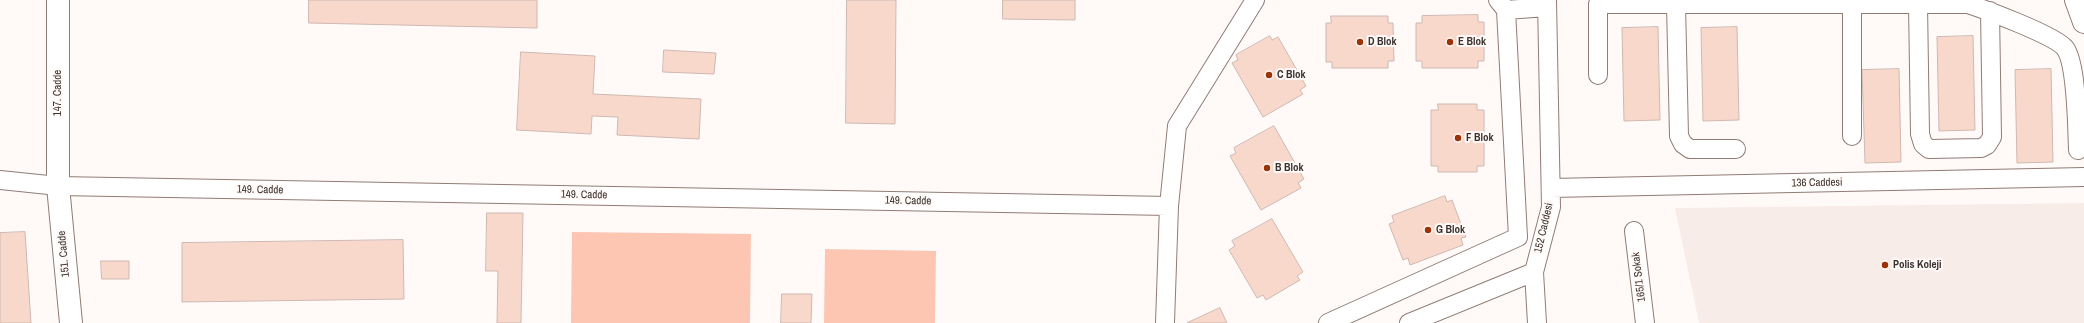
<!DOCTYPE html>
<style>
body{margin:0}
canvas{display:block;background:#fffaf8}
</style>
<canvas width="2084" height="323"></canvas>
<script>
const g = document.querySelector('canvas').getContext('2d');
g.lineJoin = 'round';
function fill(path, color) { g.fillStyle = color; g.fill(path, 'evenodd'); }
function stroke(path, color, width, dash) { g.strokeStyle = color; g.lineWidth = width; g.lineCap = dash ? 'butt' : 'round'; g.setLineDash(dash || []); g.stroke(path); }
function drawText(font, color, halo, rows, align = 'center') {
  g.font = font + ' "Archivo Narrow",sans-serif'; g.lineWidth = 4; g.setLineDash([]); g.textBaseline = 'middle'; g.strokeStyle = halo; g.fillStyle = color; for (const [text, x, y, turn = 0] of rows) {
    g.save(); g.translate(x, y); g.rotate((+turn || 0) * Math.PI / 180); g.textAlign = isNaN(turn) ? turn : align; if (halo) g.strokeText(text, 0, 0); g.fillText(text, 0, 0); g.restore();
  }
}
const built = new Path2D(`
 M 2084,203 L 2084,323 L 1699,323 L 1675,208 Z`);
const green = new Path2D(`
 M 572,232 L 751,234 L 750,323 L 571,323 Z
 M 825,249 L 936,251 L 935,323 L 824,323 Z`);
const building = new Path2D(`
 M 309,0 L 537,0 L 537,28 L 309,23 Z
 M 847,0 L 896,0 L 895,124 L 846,123 Z
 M 1003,0 L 1075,0 L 1075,20 L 1003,19 Z
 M 1478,15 L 1478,22 L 1484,22 L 1484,61 L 1478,61 L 1478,68 L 1422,68 L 1422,61 L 1416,61 L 1416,23 L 1422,23 L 1422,16 Z
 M 1331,16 L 1388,16 L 1388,23 L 1393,23 L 1394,61 L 1388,61 L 1388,68 L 1332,68 L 1332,62 L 1326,62 L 1326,23 L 1331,23 Z
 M 1658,27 L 1660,120 L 1624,121 L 1622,28 Z
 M 1737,27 L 1739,120 L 1703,121 L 1701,28 Z
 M 1270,36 L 1272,40 L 1278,37 L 1306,86 L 1300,90 L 1303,94 L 1263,117 L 1232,63 L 1238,60 L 1236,55 Z
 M 1973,36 L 1975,130 L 1939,131 L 1937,37 Z
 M 664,50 L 716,53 L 714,74 L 663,72 Z
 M 521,52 L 595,56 L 593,94 L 701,99 L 699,139 L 617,135 L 618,117 L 592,116 L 591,134 L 517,130 Z
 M 1899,69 L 1901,162 L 1865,163 L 1862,70 Z
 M 2051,69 L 2053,162 L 2017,163 L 2015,70 Z
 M 1438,104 L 1477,104 L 1477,110 L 1484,110 L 1484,166 L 1477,166 L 1477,172 L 1438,172 L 1438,166 L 1431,166 L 1431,110 L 1438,110 Z
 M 1274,126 L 1304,179 L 1298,183 L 1301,188 L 1261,210 L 1230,156 L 1236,153 L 1234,148 Z
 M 1445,196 L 1447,202 L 1452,200 L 1466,237 L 1461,238 L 1463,245 L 1410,265 L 1408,258 L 1403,260 L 1389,224 L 1394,222 L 1392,216 Z
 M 487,213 L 523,213 L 521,323 L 497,323 L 498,271 L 486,271 Z
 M 1272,219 L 1303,272 L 1297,276 L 1300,280 L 1266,300 L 1263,295 L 1257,298 L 1229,250 L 1235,246 L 1232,241 Z
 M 25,232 L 31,323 L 0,323 L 0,233 Z
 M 403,240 L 404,299 L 182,302 L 182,243 Z
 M 101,261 L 129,261 L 129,279 L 102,279 Z
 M 782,294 L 812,294 L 811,323 L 781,323 Z
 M 1220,308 L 1227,323 L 1187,323 Z`);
const street = new Path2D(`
 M 1676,4 L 1679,136 L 1683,144 L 1690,149 L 1736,149
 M 1918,4 L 1920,134 L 1923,144 L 1929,149 L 1981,148 L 1987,145 L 1992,137 L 1990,11
 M 1506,10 L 1547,7
 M 1598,75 L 1598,4 L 1968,4 C 1986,10 2054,35 2065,48 C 2077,64 2077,127 2078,150
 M 1852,136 L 1852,4
 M 0,180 L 58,186 L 1169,206
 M 1551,188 L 2084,177
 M 1634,231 L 1645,323
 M 1534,272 L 1537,323
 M 1165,323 L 1169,206 L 1177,126 L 1255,0
 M 1328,323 L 1518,237 L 1506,10 L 1498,0
 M 1409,323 L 1534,272 L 1551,207 L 1547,0`);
const secondary = new Path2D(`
 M 58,0 L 58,186 L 71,323
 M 2076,0 L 2084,22`);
const markers = [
 [1360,42,4,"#9a3407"],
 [1450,42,4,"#9a3407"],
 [1269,75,4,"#9a3407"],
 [1458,138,4,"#9a3407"],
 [1267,168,4,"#9a3407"],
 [1428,230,4,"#9a3407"],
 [1885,265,4,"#9a3407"]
];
const poiNames = [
 ["D Blok",1368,42],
 ["E Blok",1458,42],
 ["C Blok",1277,75],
 ["F Blok",1466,138],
 ["B Blok",1275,168],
 ["G Blok",1436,230],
 ["Polis Koleji",1893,265]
];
const streetNames = [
 ["147. Cadde",58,93,-90],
 ["136 Caddesi",1817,183,-1],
 ["149. Cadde",260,190,1],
 ["149. Cadde",584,195,1],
 ["149. Cadde",908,201,1],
 ["152 Caddesi",1544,228,-77],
 ["151. Cadde",64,254,-95],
 ["165/1 Sokak",1639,277,-97]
];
fill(built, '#f8ece8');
fill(green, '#fdc6b3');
fill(building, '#f9d8cc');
stroke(building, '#ceb8b1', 1);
stroke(street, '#907c75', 20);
stroke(secondary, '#907c75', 24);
stroke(street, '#fff', 18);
stroke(secondary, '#fff', 22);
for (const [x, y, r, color] of markers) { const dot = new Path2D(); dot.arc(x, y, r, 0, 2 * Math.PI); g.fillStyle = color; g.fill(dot); stroke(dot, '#fffaf8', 1.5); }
drawText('bold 11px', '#3a322f', '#fffaf8', poiNames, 'left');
drawText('11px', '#3a322f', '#fffaf8', streetNames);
</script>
